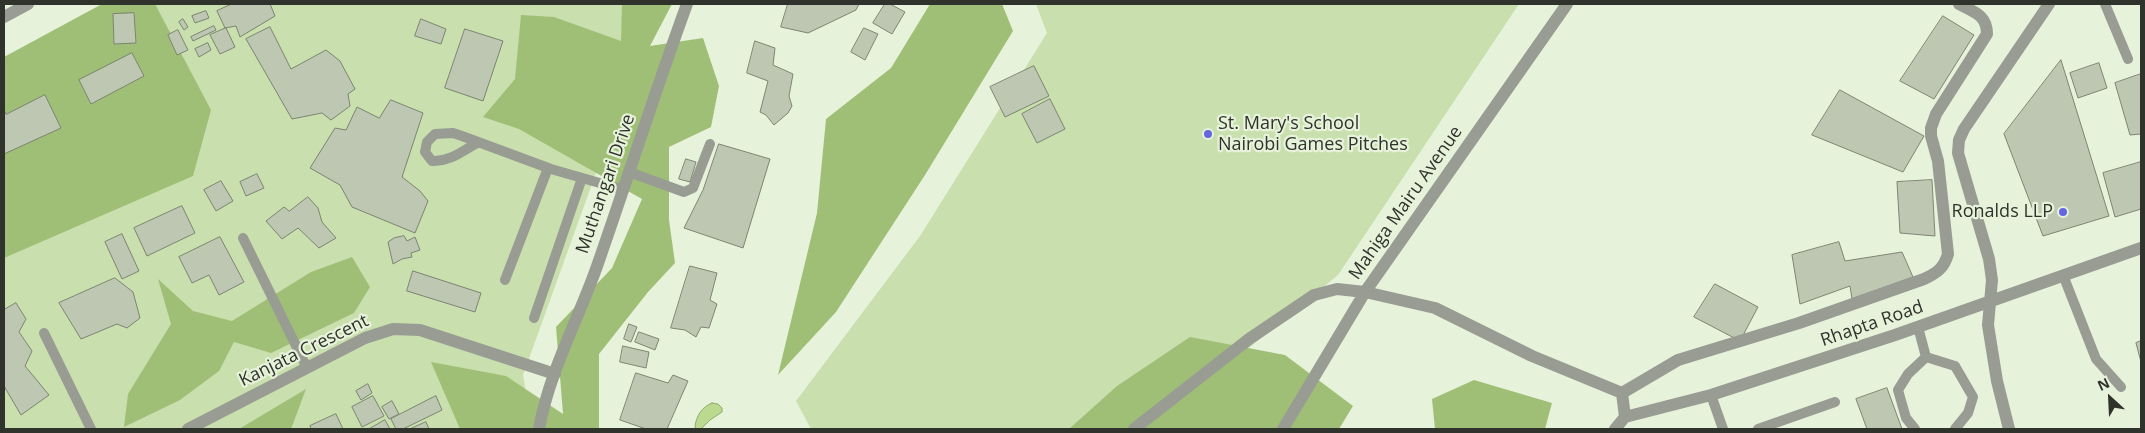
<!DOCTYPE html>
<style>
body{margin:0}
#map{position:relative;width:2145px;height:433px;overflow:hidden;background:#e7f2db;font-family:"Open Sans",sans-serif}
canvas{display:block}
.frame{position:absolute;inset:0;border:5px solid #2f332b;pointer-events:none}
.north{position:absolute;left:2085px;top:373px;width:50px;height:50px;-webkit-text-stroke:4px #e7f2db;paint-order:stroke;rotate:335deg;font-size:14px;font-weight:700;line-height:20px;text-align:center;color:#2f332b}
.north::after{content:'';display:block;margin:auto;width:18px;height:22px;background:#2f332b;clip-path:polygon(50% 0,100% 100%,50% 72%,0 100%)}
</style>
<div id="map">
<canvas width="2145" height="433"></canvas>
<div class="frame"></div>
<div class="north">N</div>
</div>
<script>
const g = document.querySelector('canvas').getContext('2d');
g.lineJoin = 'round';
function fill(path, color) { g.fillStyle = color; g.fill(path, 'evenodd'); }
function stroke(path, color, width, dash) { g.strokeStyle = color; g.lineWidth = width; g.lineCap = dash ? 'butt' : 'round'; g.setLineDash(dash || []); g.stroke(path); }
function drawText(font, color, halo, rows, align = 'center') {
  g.font = font + ' "Open Sans",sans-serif'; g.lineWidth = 4.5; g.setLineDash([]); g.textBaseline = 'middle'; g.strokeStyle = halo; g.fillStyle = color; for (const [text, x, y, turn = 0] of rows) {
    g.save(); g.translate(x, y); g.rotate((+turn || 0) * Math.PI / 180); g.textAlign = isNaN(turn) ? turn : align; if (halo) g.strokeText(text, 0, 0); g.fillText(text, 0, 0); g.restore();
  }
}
const green = new Path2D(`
 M 121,4 L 657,4 L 523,375 L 532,429 L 4,429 L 4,70 Z
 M 1036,4 L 1519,4 L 1338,275 L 1150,429 L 811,429 L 796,401 L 920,236 L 1047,33 Z`);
const forest = new Path2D(`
 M 102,4 L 155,4 L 211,110 L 193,176 L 4,258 L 4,57 Z
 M 622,4 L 672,4 L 650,46 L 703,38 L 719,86 L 711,127 L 669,147 L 669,220 L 675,263 L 648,292 L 599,354 L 599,429 L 460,429 L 431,362 L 506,376 L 563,414 L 556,327 L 612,268 L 642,199 L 519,129 L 483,117 L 515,79 L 521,15 L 554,17 L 621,41 Z
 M 930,4 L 1002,4 L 1013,31 L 925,175 L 836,312 L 778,375 L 817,213 L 826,119 L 891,68 Z
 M 352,257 L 370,287 L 354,313 L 271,353 L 234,342 L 219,371 L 180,400 L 124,427 L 128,394 L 171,324 L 158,279 L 193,311 L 232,321 L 311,272 Z
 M 1190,337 L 1285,355 L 1353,406 L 1339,429 L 1069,429 L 1117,386 Z
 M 1474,380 L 1552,403 L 1545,429 L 1435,429 L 1432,399 Z
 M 306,389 L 291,429 L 239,429 Z`);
const water = new Path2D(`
 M 712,403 L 718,404 L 722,408 L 722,412 L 710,420 L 701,429 L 697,429 L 695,427 C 696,416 702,407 712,403 Z`);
const building = new Path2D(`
 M 232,4 L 270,4 L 275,16 L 240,37 L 236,26 L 225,28 L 217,11 Z
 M 788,4 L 859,4 L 856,10 L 808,33 L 781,27 Z
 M 885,4 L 890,4 L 905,12 L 892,34 L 873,23 Z
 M 206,11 L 209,18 L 195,23 L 192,16 Z
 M 134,13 L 136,43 L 114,44 L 113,14 Z
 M 1943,16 L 1974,35 L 1934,99 L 1900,81 Z
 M 183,19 L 188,27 L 184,30 L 179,22 Z
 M 421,19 L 446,29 L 441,44 L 415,36 Z
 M 214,26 L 216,30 L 193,41 L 191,37 Z
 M 270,27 L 291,69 L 326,50 L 340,61 L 355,89 L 348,94 L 350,106 L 331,120 L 322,113 L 292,119 L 246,39 Z
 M 226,28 L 235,47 L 220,54 L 210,35 Z
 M 864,28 L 878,34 L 865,60 L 851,52 Z
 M 465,29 L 503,41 L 483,101 L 445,88 Z
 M 178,30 L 188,50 L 177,55 L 168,35 Z
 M 755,41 L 775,48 L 773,65 L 793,74 L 789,96 L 792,106 L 788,113 L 774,125 L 766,115 L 760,112 L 768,81 L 747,73 Z
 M 208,43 L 211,50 L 199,57 L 195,49 Z
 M 132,53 L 144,76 L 91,104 L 79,80 Z
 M 2061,60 L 2109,216 L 2043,236 L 2004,134 Z
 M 2099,63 L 2107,88 L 2078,98 L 2070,73 Z
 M 1034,66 L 1049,96 L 1005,117 L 990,87 Z
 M 2141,74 L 2141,134 L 2130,135 L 2115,83 Z
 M 1840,90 L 1924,136 L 1903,172 L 1812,135 Z
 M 45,95 L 61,128 L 4,154 L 4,110 L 6,114 Z
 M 1050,99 L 1065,129 L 1037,143 L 1022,114 Z
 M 391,100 L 423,113 L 402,177 L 420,191 L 428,201 L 415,233 L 352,207 L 340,185 L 310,168 L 335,128 L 346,130 L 357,107 L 379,118 Z
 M 719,144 L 770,159 L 743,248 L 684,228 L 703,190 Z
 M 686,159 L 696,162 L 690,182 L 679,179 Z
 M 2141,162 L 2141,209 L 2115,217 L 2103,173 Z
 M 257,174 L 264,188 L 246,196 L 240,182 Z
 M 1932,180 L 1935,236 L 1900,233 L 1897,182 Z
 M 221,181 L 233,201 L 216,211 L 204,190 Z
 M 308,197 L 318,208 L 322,222 L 336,238 L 319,248 L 298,228 L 282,239 L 266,221 L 284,207 L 289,211 Z
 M 182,206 L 195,233 L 147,256 L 134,228 Z
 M 122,234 L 139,271 L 122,279 L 105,242 Z
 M 404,236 L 407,241 L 415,237 L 420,250 L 411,253 L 412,257 L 402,259 L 393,264 L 388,242 L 394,238 Z
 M 220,237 L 244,282 L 219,295 L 209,275 L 192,283 L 179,257 Z
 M 1839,242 L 1845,261 L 1902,252 L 1913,277 L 1852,299 L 1850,286 L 1800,304 L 1792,255 Z
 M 690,266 L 717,273 L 710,300 L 717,304 L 709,328 L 701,327 L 696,337 L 685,330 L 671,328 Z
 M 413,271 L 481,293 L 475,312 L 407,291 Z
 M 115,278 L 133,292 L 140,318 L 127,328 L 117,324 L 81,339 L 59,303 Z
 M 1715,284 L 1758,307 L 1740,341 L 1694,317 Z
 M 16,303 L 26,319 L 19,332 L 32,351 L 25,366 L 49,395 L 21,415 L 4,386 L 4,310 Z
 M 629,324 L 637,327 L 631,342 L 624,339 Z
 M 639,332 L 659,339 L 655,350 L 635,342 Z
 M 2141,341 L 2141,362 L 2136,343 Z
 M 623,346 L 649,352 L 646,368 L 620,362 Z
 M 636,373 L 668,383 L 673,375 L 688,381 L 667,429 L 646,429 L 620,420 Z
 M 368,384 L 372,393 L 361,400 L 356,391 Z
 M 1887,388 L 1902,429 L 1867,429 L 1856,399 Z
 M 373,396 L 384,416 L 362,427 L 352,407 Z
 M 436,396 L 442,410 L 403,429 L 396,429 L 391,419 Z
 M 392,401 L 399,414 L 389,419 L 382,407 Z
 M 336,414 L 343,429 L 311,429 L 310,426 Z
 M 385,420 L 390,429 L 369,429 Z
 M 426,422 L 429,429 L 410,429 Z`);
const service = new Path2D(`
 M 2105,4 L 2128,59
 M 477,143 C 462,151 450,162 432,161 L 425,152 L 427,142 L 435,134 L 453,133 L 462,136 L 551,169 L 624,190
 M 629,172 L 684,192 L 693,188 L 710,144
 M 243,238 L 307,368
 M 2063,275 L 2096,359 L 2121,387
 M 505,280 L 548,168
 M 534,318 L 582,178
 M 44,333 L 91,429
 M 1926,357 L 1955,366 L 1973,397 L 1968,413 L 1955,429
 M 1711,395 L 1723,429
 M 1758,429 L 1835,402
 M 1915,429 L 1906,418 L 1898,390 L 1908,374 L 1926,357 L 1918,327`);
const minor = new Path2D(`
 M 4,17 L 28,4
 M 1625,417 L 1622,393 L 1678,360 L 1799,323 L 1924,279 C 1937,273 1944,268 1948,254 L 1938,161 L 1931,136 L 1931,128 L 1936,114 L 1987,34 C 1987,15 1974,12 1959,4
 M 188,429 L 365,338 L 393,329 L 420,330 L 555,374
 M 539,429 C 549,373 577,322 596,269 C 627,181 655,91 687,4
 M 1134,429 L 1249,339 L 1314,295 L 1337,289 L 1365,292 L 1435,308 L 1532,356 L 1622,393
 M 1283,429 L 1365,292 L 1567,4
 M 1615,429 L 1625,417 L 1711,395 L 1895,335 L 2141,248
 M 2009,429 L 1997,381 L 1988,325 L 1992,280 L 1989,259 L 1958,153 L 1959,140 L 1964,129 L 2049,4`);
const markers = [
 [1208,134,5,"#6267e0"],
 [2063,212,5,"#6267e0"]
];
const poiNames = [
 ["St. Mary's School",1218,124],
 ["Nairobi Games Pitches",1218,145],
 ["Ronalds LLP",2053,212,"right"]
];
const streetNames = [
 ["Muthangari Drive",606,184,-71],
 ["Mahiga Mairu Avenue",1406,203,-55],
 ["Rhapta Road",1872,324,-19],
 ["Kanjata Crescent",304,351,-26]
];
fill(green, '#c9dfad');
fill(forest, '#a0bf76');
fill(water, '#bbda90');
stroke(water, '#91a872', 1);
fill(building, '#bdc7b2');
stroke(building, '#7c8571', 1);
stroke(service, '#989c93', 10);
stroke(minor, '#989c93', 12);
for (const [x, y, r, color] of markers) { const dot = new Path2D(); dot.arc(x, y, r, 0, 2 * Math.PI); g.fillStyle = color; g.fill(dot); stroke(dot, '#e7f2db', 2); }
drawText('18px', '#2f332b', '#e7f2db', poiNames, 'left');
drawText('18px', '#2f332b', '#e7f2db', streetNames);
</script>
